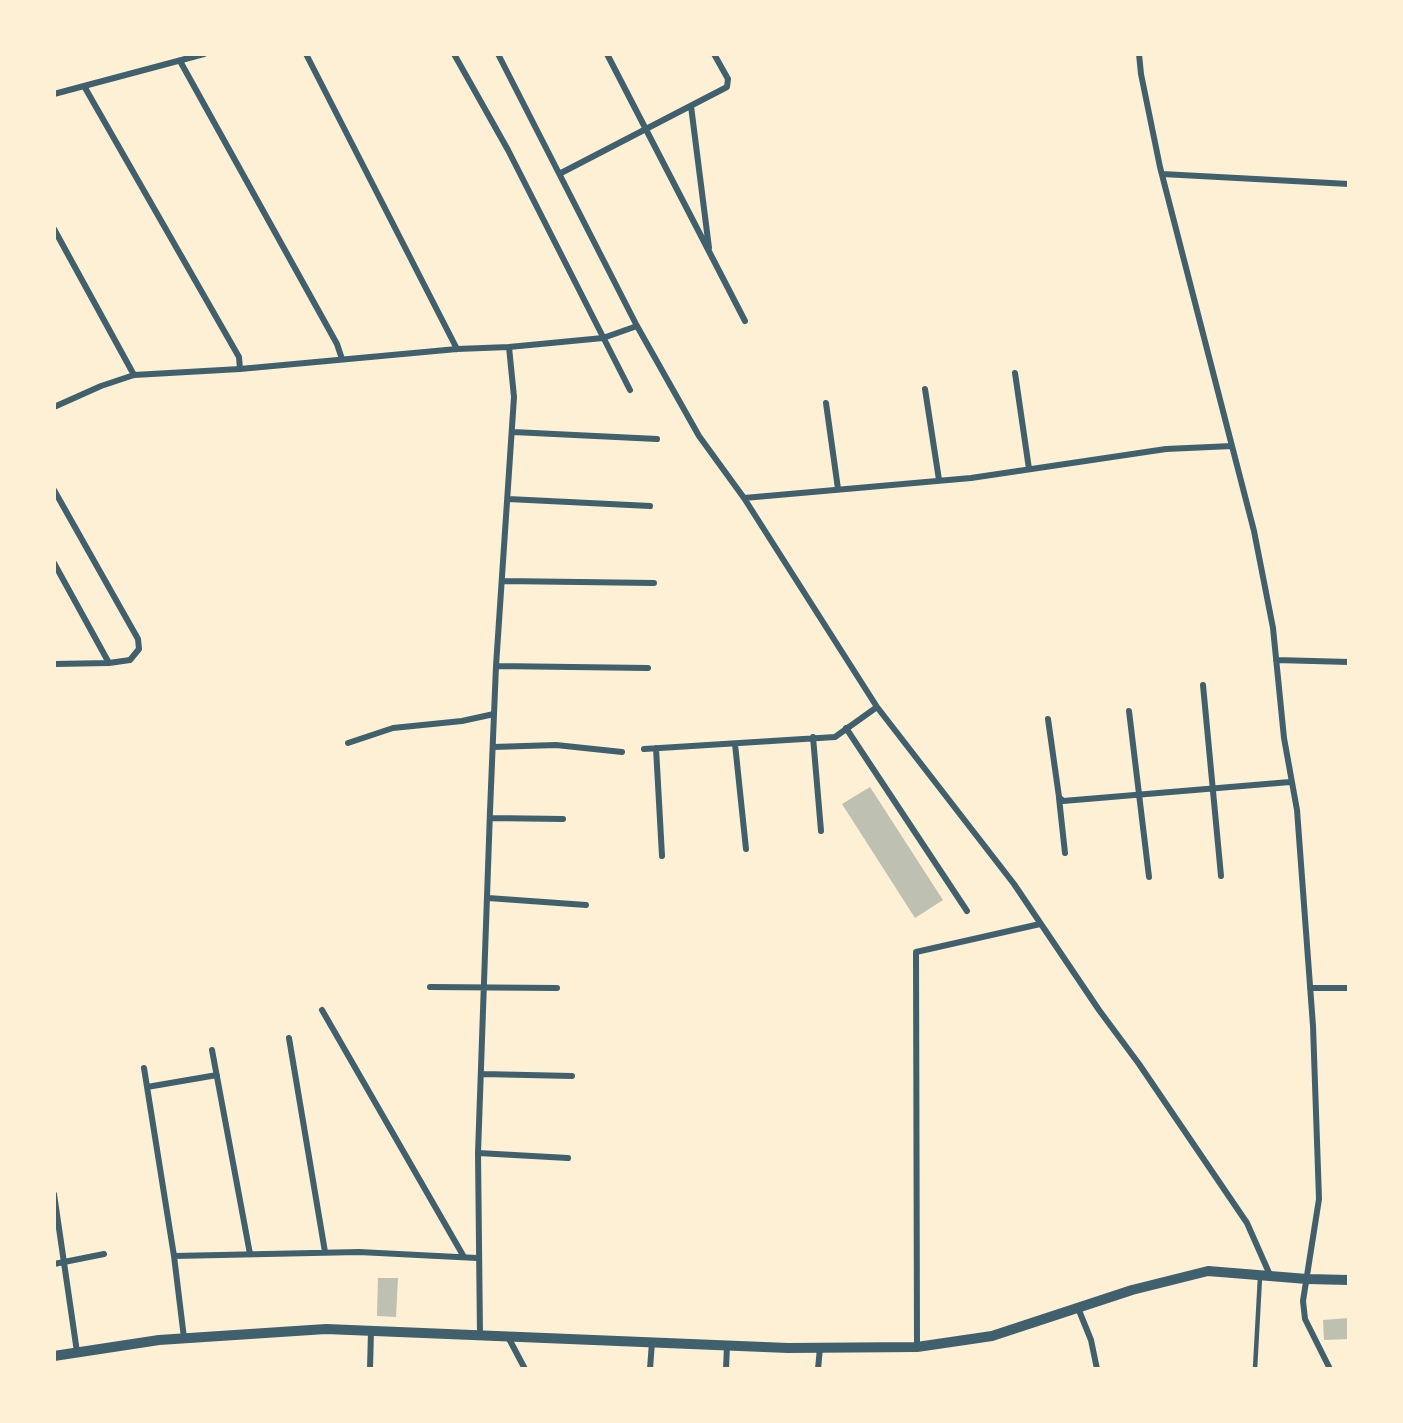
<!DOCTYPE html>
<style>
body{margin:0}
#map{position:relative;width:1403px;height:1423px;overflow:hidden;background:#fdf0d5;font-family:Jost,sans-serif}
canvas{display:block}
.frame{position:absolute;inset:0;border:56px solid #fdf0d5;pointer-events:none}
</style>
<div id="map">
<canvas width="1403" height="1423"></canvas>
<div class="frame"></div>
</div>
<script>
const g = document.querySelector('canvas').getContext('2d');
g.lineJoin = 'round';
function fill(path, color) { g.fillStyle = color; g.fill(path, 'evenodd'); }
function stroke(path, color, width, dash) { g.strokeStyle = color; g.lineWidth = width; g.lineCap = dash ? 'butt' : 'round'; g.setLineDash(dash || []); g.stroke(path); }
const building = new Path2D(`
 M 870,787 L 943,900 L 915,918 L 842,804 Z
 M 378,1278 L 398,1278 L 396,1317 L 377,1316 Z
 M 1349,1318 L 1349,1339 L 1324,1340 L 1323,1320 Z`);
const service = new Path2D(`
 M 1255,1369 L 1260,1277`);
const minor = new Path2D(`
 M 306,54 L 457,349
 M 454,54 L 508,150 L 630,390
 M 498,54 L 637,326 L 699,436 L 744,498 L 877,707 L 1014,884 L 1099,1010 L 1139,1064 L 1247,1223 L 1270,1275
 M 607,54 L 745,321
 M 1139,54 L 1141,74 L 1160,167 L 1232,446
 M 180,61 L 337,344 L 342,359
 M 84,86 L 239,357 L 240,369
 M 54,94 L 204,54
 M 691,106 L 709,248
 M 561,173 L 727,87 L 728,79 L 714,54
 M 1162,174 L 1349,184
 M 54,229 L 134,375
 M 1015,373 L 1029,469
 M 925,389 L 939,480
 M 826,403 L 838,489
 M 54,407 L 101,386 L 134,375 L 240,369 L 457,349 L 509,347 L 603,338 L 637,326
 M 513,432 L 657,439
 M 54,490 L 138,639 L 139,649 L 130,660 L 109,663 L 54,563
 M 744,498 L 971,478 L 1166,449 L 1232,446 L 1254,531 L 1273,628 L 1284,738 L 1297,810 L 1313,1026 L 1319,1199 L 1303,1301 L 1305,1319 L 1330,1369
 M 508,499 L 650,506
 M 503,581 L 654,583
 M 1276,660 L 1349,662
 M 54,664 L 109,663
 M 496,666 L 648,668
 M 1203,685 L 1221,876
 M 1129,711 L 1149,877
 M 1048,719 L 1059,797 L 1063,801 L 1290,782
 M 846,728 L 967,911
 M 813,737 L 821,831
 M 348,743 L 393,728 L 462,721 L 494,714
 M 735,744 L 746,849
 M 493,747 L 556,745 L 622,752
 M 656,748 L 662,856
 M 644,749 L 835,737 L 877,707
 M 1059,798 L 1065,853
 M 490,818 L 563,819
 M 488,898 L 586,905
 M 430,987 L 557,988
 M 1310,988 L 1349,988
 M 322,1010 L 464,1257
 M 289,1038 L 325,1252
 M 212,1050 L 250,1254
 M 144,1068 L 174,1256 L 359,1252 L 477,1258
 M 482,1074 L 572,1076
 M 147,1087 L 217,1075
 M 478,1153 L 568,1158
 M 54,1194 L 77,1352
 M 174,1256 L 184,1338
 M 54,1264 L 104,1254
 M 1078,1308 L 1091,1340 L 1097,1369
 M 480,1335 L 478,1153 L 490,811 L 496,666 L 514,397 L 509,347
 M 507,1335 L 525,1369
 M 917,1347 L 916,952 L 1040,924
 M 370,1369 L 371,1331
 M 650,1369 L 652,1342
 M 726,1369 L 727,1345
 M 818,1369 L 820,1348`);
const tertiary = new Path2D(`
 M 54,1356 L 159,1340 L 326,1329 L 788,1348 L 917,1347 L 992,1336 L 1132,1290 L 1208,1271 L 1307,1279 L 1349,1280`);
fill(building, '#bec0b2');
stroke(service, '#3f606c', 4.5);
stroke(minor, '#3f606c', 6);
stroke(tertiary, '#3f606c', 10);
</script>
